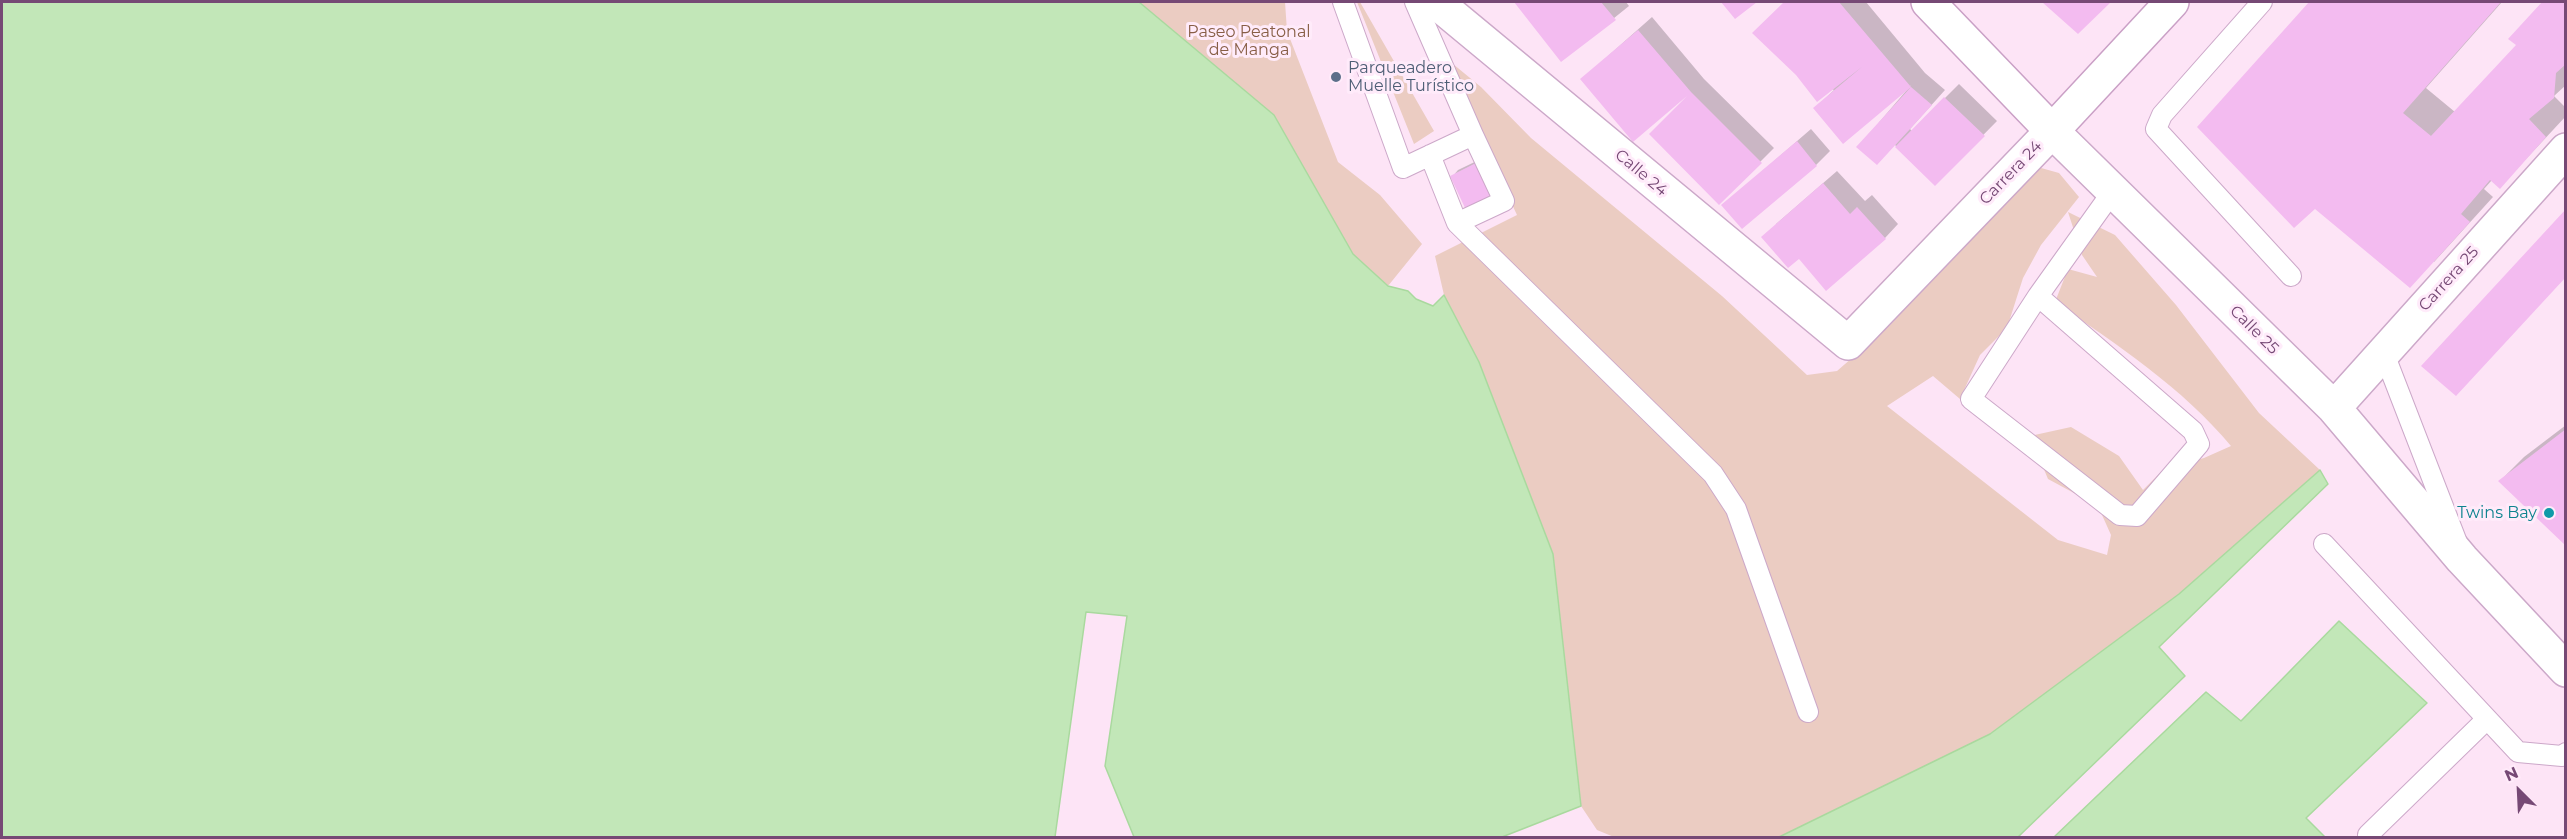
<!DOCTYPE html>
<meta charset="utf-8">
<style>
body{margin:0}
#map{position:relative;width:2567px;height:839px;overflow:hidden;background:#fde4f6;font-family:Montserrat,sans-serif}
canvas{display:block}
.frame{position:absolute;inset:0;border:3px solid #764975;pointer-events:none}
.north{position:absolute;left:2489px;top:761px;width:60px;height:60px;-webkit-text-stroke:4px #ffebfa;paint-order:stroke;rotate:336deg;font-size:16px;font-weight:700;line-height:24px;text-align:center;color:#764975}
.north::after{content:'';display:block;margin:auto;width:21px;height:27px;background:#764975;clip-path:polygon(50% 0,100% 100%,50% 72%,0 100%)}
</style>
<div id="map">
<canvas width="2567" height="839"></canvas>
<div class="frame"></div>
<div class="north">N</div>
</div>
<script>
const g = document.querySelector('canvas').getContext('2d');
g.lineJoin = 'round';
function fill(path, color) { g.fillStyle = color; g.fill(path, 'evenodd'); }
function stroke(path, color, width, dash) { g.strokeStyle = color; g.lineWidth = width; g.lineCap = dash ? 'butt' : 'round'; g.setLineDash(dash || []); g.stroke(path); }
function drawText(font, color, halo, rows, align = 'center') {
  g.font = font + ' Montserrat,sans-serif'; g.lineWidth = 6; g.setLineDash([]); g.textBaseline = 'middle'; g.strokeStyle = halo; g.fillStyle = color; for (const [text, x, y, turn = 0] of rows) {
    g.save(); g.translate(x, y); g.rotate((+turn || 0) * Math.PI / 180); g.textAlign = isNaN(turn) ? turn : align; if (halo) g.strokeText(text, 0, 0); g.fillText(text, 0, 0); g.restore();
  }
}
const green = new Path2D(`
 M 1139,2 L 1285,2 L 1287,31 L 1338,162 L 1380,195 L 1422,244 L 1388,286 L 1353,254 L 1274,115 Z
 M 1357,2 L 1360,2 L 1434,131 L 1414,144 Z
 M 1453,64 L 1481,87 L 1531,138 L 1722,296 L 1807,375 L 1837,371 L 1891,324 L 2034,166 L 2059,173 L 2079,197 L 2041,245 L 2023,278 L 2007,328 L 1980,355 L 1960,399 L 1933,376 L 1887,406 L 2058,540 L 2107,555 L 2111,535 L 2098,506 L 2048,479 L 2030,436 L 2071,427 L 2119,456 L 2143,490 L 2164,469 L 2204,458 L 2231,446 C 2183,388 2116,344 2055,302 L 2068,269 L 2097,277 L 2082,255 L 2068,212 L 2115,235 L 2176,305 L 2259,413 L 2320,470 L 2179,594 L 1990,734 L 1779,837 L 1614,837 L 1597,830 L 1581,806 L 1553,554 L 1479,362 L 1444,295 L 1435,256 L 1517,215 L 1485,147 Z`);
const water = new Path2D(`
 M 2,2 L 1139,2 L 1274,115 L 1353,254 L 1388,286 L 1408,291 L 1416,299 L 1433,306 L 1444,295 L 1479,362 L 1553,554 L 1581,806 L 1502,837 L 1134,837 L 1105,766 L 1127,616 L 1086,612 L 1055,837 L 2,837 Z
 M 2320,470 L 2328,484 L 2159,647 L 2185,676 L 2018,837 L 1779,837 L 1990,734 L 2179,594 Z
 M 2339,621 L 2427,703 L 2306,818 L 2325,837 L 2054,837 L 2206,692 L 2241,721 Z`);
const shadow = new Path2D(`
 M 1516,2 L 1626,2 L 1629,6 L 1562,60 Z
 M 1786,2 L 1866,2 L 1925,73 L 1945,90 L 1910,129 L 1912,131 L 1959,84 L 1997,121 L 1935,184 L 1895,145 L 1858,147 L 1911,85 L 1843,142 L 1815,108 L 1834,90 L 1797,74 L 1754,32 Z
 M 2044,2 L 2109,2 L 2078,32 Z
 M 2311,2 L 2502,2 L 2426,88 L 2455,112 L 2519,45 L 2510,39 L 2544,2 L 2566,2 L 2566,85 L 2554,96 L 2566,108 L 2566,116 L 2500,187 L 2492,180 L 2484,189 L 2493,197 L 2434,262 L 2315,207 L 2199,126 Z
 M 1652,17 L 1704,79 L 1774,148 L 1720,202 L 1686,94 L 1582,79 Z
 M 1811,129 L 1830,151 L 1816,165 L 1723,205 Z
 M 1485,157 L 1501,188 L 1452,177 L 1458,170 Z
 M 1837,171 L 1865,201 L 1872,195 L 1898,224 L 1885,238 L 1776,224 Z
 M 2566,425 L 2566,544 L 2500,481 L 2524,457 Z`);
const building = new Path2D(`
 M 1514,2 L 1601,2 L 1616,20 L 1561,62 Z
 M 1721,2 L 1757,2 L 1735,19 Z
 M 1784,2 L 1839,2 L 1911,87 L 1932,105 L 1877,165 L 1856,147 L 1911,87 L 1843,144 L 1813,108 L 1863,66 L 1817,102 L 1796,75 L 1752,33 Z
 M 2042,2 L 2111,2 L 2078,34 Z
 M 2309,2 L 2501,2 L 2403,113 L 2431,136 L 2516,45 L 2508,39 L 2542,2 L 2566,2 L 2566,64 L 2556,73 L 2554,98 L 2529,119 L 2546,137 L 2500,189 L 2490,180 L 2461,214 L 2470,222 L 2410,288 L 2315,209 L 2294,228 L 2197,127 Z
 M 1638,30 L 1691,92 L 1762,163 L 1719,205 L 1649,134 L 1687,96 L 1633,142 L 1580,79 Z
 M 1944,97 L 1985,136 L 1935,186 L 1895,147 Z
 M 1797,141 L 1817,166 L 1742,229 L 1721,205 Z
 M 1478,162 L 1495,195 L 1466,210 L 1450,176 Z
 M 1823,183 L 1850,214 L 1857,207 L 1886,239 L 1826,291 L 1799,259 L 1788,268 L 1761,237 Z
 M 2566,209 L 2566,277 L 2456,396 L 2421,366 Z
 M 2566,429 L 2566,546 L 2498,481 Z`);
const lane = new Path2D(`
 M 1343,2 L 1403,168 L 1473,135 L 1415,2
 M 2262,2 L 2162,115 L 2156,129 L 2291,276
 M 1430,155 L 1457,223 L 1504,201 L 1473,135
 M 1457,223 L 1713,474 L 1736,509 L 1808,712
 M 2038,296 L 2193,431 L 2199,444 L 2137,516 L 2120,515 L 1971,399 L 2038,296 L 2113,191
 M 2383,351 L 2458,545
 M 2324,544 L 2518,752 L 2562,756 L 2566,753
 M 2368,835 L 2487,719`);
const street = new Path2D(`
 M 1436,2 L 1848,343 L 2052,131 L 2334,408 L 2462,559 L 2566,670
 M 2334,408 L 2566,150`);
const secondary = new Path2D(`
 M 1928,2 L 2052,131 L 2172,2`);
const markers = [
 [1336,77,6,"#5c6f8a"],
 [2549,513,6,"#0f9aa8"]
];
const parkNames = [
 ["Paseo Peatonal",1249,32],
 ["de Manga",1249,50]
];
const serviceNames = [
 ["Parqueadero",1348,68],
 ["Muelle Turístico",1348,86]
];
const streetNames = [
 ["Calle 24",1641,173,40],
 ["Carrera 24",2011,173,-46],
 ["Carrera 25",2449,279,-48],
 ["Calle 25",2254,330,45]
];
const cultureNames = [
 ["Twins Bay",2537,513]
];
fill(green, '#ebccc2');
fill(water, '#c2e7b8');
stroke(water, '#a9d99e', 1.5);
fill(shadow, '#0003');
fill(building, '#f3bbf0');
stroke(lane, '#cca8c9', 22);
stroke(street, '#cca8c9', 36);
stroke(secondary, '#caa0c6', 36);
stroke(lane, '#fff', 20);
stroke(street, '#fff', 33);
stroke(secondary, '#fff', 33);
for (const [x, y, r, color] of markers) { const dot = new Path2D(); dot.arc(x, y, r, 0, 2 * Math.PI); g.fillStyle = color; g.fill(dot); stroke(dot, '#ffebfa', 2); }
drawText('16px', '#885e46', '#ffebfa', parkNames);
drawText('16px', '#4e5e75', '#ffebfa', serviceNames, 'left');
drawText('16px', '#764975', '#ffebfa', streetNames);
drawText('16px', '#0d838f', '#ffebfa', cultureNames, 'right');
</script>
